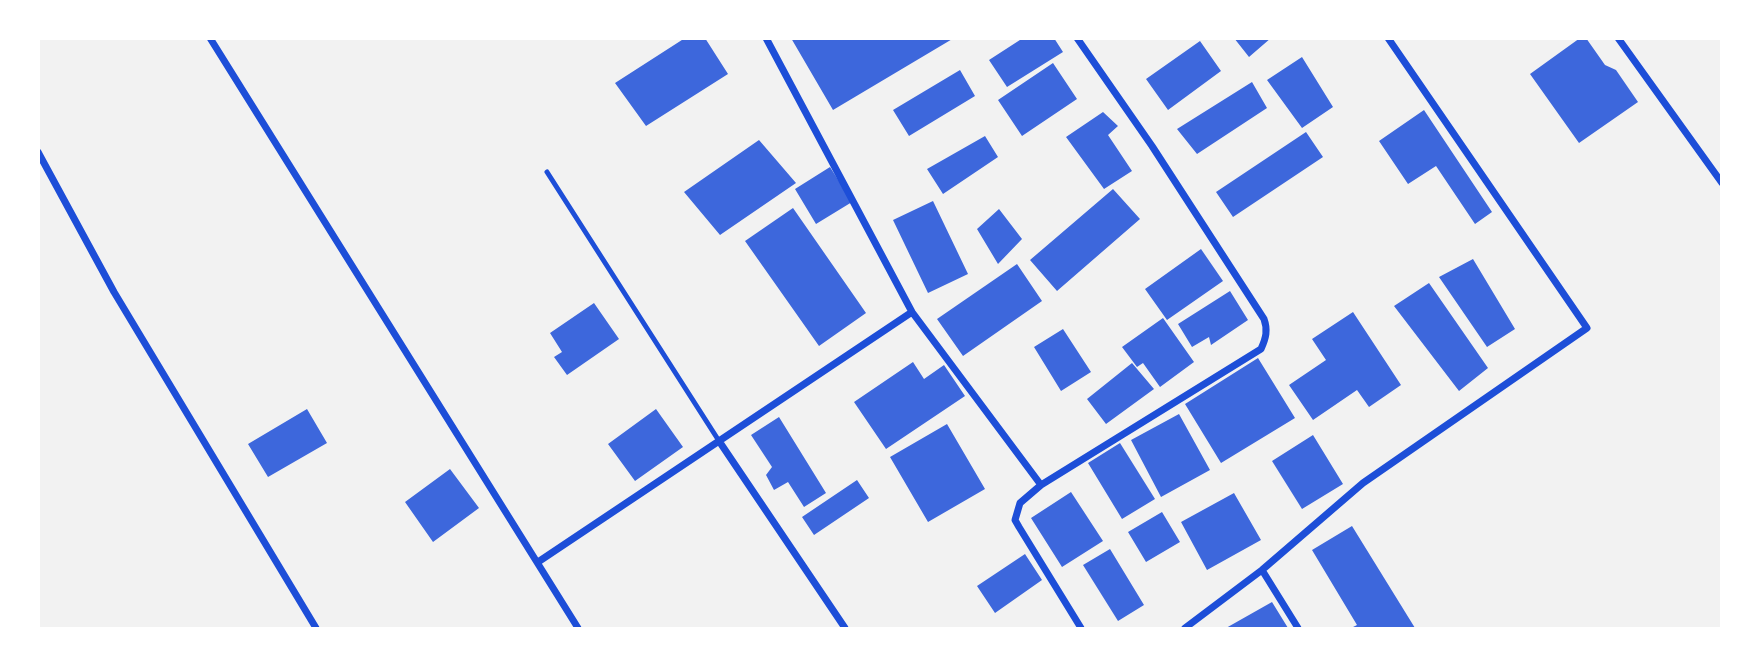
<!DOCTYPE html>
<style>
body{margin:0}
#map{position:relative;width:1760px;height:667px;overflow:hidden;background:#f2f2f2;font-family:"Titillium Web",sans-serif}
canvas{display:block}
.frame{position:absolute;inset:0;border:40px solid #fff;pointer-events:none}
</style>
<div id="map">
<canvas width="1760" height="667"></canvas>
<div class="frame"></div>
</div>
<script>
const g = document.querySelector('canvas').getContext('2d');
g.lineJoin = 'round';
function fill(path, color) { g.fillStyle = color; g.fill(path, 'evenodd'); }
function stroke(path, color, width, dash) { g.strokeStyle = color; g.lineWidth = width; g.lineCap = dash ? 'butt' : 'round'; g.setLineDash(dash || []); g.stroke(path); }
const building = new Path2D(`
 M 685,38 L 705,38 L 728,74 L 646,126 L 615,83 Z
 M 791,38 L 954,38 L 833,110 Z
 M 1023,38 L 1054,38 L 1063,52 L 1007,87 L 989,60 Z
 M 1234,38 L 1271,38 L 1249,57 Z
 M 1580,38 L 1586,38 L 1605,65 L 1616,70 L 1638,102 L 1579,143 L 1530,74 Z
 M 1200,41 L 1221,71 L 1168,110 L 1146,79 Z
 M 1302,57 L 1333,107 L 1302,128 L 1267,80 Z
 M 1053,63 L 1077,99 L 1022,136 L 998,100 Z
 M 960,70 L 975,96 L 909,136 L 893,110 Z
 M 1252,82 L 1267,108 L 1197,154 L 1177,129 Z
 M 1424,110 L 1492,212 L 1475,224 L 1436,166 L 1408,184 L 1379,141 Z
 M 1103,112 L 1118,126 L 1108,135 L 1132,171 L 1104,189 L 1066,137 Z
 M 1306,132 L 1323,157 L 1233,217 L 1216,192 Z
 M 985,136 L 998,157 L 943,194 L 927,169 Z
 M 759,140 L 796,183 L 720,235 L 684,192 Z
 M 830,167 L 852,202 L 816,224 L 795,189 Z
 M 1113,189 L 1140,219 L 1057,291 L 1030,260 Z
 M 933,201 L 968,274 L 928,293 L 893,220 Z
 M 793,208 L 866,313 L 819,346 L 745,241 Z
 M 999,209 L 1022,239 L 998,264 L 977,229 Z
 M 1201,249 L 1223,281 L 1167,320 L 1145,289 Z
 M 1473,259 L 1515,329 L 1487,347 L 1439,277 Z
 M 1017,264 L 1042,301 L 963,356 L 937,319 Z
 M 1429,283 L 1488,368 L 1459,391 L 1394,306 Z
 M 1230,291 L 1248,320 L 1211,345 L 1209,337 L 1192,347 L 1178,324 Z
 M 594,303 L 619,339 L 567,375 L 554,357 L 562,352 L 550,333 Z
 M 1353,312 L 1401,385 L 1369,407 L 1357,390 L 1313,420 L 1289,385 L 1326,360 L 1312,339 Z
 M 1163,318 L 1194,362 L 1160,387 L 1143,363 L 1137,367 L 1122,347 Z
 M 1063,329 L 1091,372 L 1061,391 L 1034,347 Z
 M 1258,358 L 1295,418 L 1221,463 L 1185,404 Z
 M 913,362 L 924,379 L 944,365 L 965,396 L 886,449 L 854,402 Z
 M 1132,363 L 1154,389 L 1106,424 L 1087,399 Z
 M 307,409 L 327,443 L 268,477 L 248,444 Z
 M 656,409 L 683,447 L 635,481 L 608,444 Z
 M 1179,414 L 1210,470 L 1161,497 L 1131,440 Z
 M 779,417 L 826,493 L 804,507 L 788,482 L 774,490 L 766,475 L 772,467 L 751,435 Z
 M 947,424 L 985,489 L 928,522 L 890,457 Z
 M 1313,435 L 1343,484 L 1302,509 L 1272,461 Z
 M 1120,443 L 1155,499 L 1122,519 L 1088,463 Z
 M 450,469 L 479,508 L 433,542 L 405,502 Z
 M 857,480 L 869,498 L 814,535 L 802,517 Z
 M 1071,492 L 1103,541 L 1062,567 L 1031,518 Z
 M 1234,493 L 1261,540 L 1207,570 L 1181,522 Z
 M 1162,512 L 1180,542 L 1146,562 L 1128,532 Z
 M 1352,526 L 1415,628 L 1351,628 L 1357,625 L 1312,550 Z
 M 1110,549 L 1144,605 L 1118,621 L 1083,565 Z
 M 1025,554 L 1042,580 L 995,613 L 977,586 Z
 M 1272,602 L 1288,628 L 1226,628 Z`);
const service = new Path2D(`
 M 547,172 L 719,441`);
const minor = new Path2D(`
 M 210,38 L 578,628
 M 766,38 L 912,312 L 1041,485
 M 1077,38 L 1152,146 L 1264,319 C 1268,330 1266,338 1261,349 L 1041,485 L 1020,503 L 1015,520 L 1019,527 L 1081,628
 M 1618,38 L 1722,183
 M 38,152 L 114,292 L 316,628
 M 719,441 L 845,628
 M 538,562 L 912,312
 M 1262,570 L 1298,628
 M 1185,628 L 1262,570 L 1363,483 L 1587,328 L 1388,38`);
fill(building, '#3d67dc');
stroke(service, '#1d4ed8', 5);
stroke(minor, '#1d4ed8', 7);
</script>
